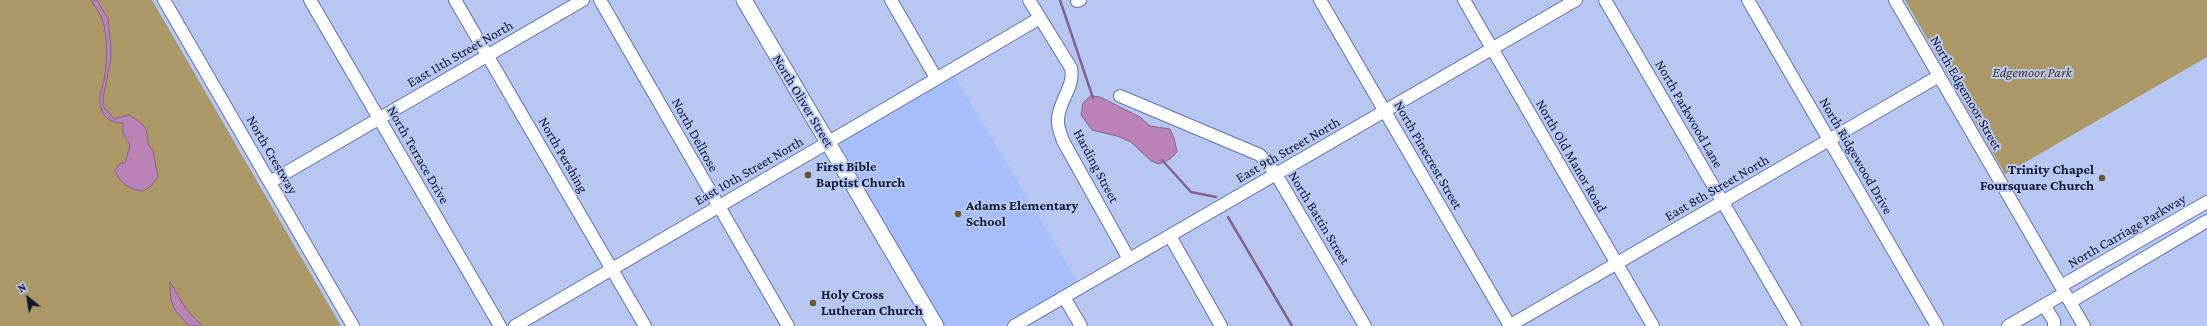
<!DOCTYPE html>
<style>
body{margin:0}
#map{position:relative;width:2207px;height:326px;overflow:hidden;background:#b7c7f2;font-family:"Crimson Pro",serif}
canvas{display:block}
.north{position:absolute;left:8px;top:278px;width:40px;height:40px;-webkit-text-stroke:3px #b7c7f2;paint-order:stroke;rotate:330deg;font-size:11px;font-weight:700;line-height:16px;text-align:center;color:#0e1630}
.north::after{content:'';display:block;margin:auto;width:14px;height:18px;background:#0e1630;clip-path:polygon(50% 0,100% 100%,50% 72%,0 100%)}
</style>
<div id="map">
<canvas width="2207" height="326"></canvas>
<div class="north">N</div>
</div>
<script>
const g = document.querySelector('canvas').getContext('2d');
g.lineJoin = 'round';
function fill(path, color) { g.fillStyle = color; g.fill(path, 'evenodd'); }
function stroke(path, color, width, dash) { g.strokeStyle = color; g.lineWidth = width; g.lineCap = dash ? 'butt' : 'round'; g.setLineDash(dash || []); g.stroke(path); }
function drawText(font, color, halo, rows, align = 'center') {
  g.font = font + ' "Crimson Pro",serif'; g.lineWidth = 4; g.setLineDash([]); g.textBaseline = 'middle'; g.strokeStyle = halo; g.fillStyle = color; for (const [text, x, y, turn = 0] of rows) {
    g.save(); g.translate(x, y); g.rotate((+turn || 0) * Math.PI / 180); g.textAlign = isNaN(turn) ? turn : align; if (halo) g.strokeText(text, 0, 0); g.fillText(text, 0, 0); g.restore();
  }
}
const built = new Path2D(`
 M 954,75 L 1078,282 L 1002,326 L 943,326 L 840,144 L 841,141 Z`);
const green = new Path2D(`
 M 0,0 L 152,0 L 341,326 L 0,326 Z
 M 1905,0 L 2207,0 L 2207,57 L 2005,174 Z`);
const water = new Path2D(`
 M 91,0 L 97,0 L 108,19 L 111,47 L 111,58 L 103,98 L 103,106 L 114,119 L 129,115 C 158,131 140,136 153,151 L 158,177 L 151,186 L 143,191 C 130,190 119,183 115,170 L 121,163 L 125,163 L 130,145 L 123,132 L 123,123 C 112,123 104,119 101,108 C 98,98 102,89 104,80 C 107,66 108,36 103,22 C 101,14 95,7 91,0 Z
 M 1091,96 L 1100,97 L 1140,117 L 1150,126 L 1170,129 L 1174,138 L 1177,152 L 1170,159 L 1159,164 L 1151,161 L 1131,142 L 1117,136 L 1092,130 L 1081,115 L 1083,103 Z
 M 170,282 L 186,309 L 202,326 L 189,326 L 175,310 L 171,300 Z`);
const stream = new Path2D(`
 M 1060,0 L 1093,98
 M 1162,160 L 1191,192 L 1216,197
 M 1228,217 L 1292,326`);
const minor = new Path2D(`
 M 164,0 L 353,326
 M 310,0 L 500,326
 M 455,0 L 645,326
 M 600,0 L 788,326
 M 891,0 L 936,78
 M 1029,0 L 1071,68 C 1075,87 1059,100 1058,119 C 1057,126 1061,135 1063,141 L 1129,259
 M 1320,0 L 1510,326
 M 1464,0 L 1653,326
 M 1605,0 L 1795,326
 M 1748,0 L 1937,326
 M 1895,0 L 2084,326
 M 1077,1 L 1080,0
 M 1120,96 L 1260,155 L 1276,174 L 1365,326
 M 270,182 L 583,0
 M 1170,236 L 1221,326
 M 2061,286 L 2207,202
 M 1064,297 L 1081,326
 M 2070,302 L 2207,221
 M 2044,305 L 2054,321 L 2054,326
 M 515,326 L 1040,18
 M 1014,326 L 1576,0
 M 1509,326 L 1939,76
 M 2008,326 L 2065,293`);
const major = new Path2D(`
 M 744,0 L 936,326`);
const markers = [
 [808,175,4,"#6b5826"],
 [2102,178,4,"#6b5826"],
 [958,214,4,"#6b5826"],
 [813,303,4,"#6b5826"]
];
const streetNames = [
 ["East 11th Street North",460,54,-30],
 ["North Edgemoor Street",1966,93,60],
 ["North Oliver Street",803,101,59],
 ["North Parkwood Lane",1689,114,60],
 ["North Dellrose",695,135,61],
 ["East 9th Street North",1288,150,-30],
 ["North Crestway",272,155,60],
 ["North Terrace Drive",418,155,60],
 ["North Pershing",563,155,60],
 ["North Pinecrest Street",1428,155,60],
 ["North Old Manor Road",1571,156,60],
 ["North Ridgewood Drive",1856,156,60],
 ["Harding Street",1096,166,62],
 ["East 10th Street North",749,171,-30],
 ["East 8th Street North",1717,188,-30],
 ["North Battin Street",1319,218,59],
 ["North Carriage Parkway",2127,231,-30]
];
const parkNames = [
 ["Edgemoor Park",2032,73]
];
const poiNames = [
 ["First Bible",816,167],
 ["Baptist Church",816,183],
 ["Trinity Chapel",2094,170,"right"],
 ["Foursquare Church",2094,186,"right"],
 ["Adams Elementary",966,206],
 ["School",966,222],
 ["Holy Cross",821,295],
 ["Lutheran Church",821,311]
];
fill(built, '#a7befc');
fill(green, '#ac9866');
fill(water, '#ba82b7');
stroke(water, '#86628e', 1);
stroke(stream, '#86628e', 2.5);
stroke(minor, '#5c73b4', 14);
stroke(major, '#5c73b4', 17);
stroke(minor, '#fff', 12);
stroke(major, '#fff', 15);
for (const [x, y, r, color] of markers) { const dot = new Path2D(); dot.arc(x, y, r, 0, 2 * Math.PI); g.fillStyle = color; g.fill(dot); stroke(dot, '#b7c7f2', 1.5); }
drawText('14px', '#0e1630', '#b7c7f2', streetNames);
drawText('italic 14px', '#463918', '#b7c7f2', parkNames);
drawText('bold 14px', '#0e1630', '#b7c7f2', poiNames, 'left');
</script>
